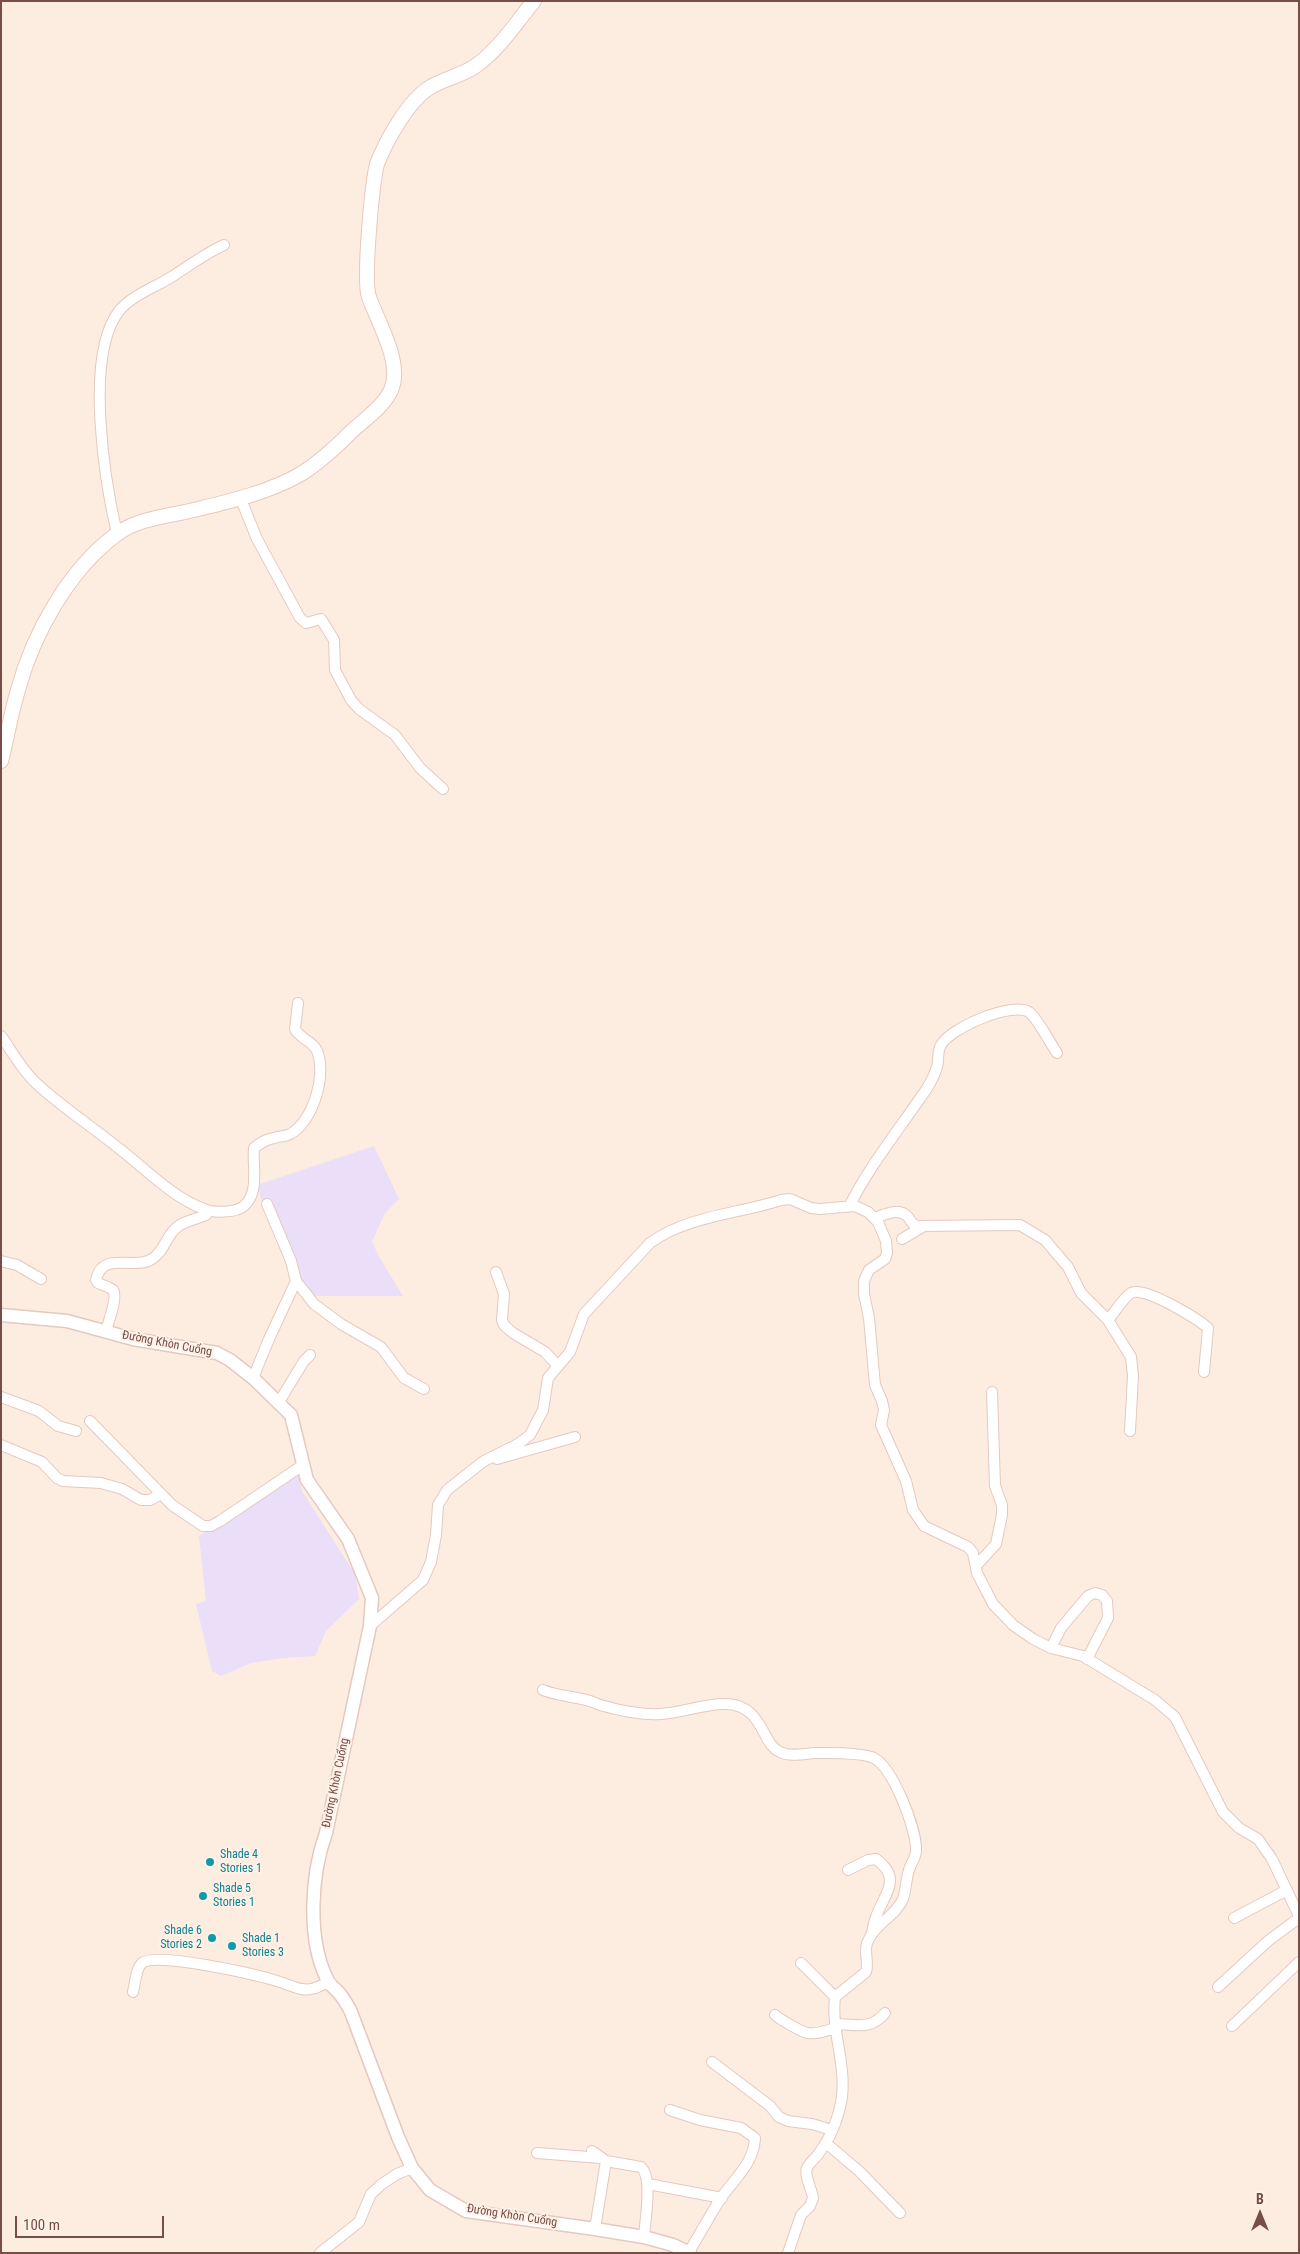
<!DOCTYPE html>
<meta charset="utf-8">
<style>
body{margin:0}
#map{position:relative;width:1300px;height:2254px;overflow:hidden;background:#fdede1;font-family:"Roboto Condensed",sans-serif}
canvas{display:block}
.frame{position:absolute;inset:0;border:2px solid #764e47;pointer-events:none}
.north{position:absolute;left:1235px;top:2189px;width:50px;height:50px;-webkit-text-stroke:4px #fff1e8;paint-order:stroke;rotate:0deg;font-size:14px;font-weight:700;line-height:20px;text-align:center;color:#764e47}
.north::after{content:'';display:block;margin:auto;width:18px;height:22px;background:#764e47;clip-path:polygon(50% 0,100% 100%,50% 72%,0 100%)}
.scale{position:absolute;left:15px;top:2216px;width:149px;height:22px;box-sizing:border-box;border:2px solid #764e47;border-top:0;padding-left:6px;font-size:15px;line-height:18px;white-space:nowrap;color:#764e47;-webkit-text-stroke:4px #fff1e8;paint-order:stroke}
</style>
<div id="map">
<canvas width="1300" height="2254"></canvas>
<div class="frame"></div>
<div class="north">B</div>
<div class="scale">100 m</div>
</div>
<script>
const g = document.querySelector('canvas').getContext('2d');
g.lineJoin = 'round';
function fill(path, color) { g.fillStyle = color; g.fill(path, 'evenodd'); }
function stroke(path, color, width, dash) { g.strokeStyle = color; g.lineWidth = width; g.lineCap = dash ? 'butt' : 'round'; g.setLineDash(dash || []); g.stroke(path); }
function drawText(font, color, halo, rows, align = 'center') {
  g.font = font + ' "Roboto Condensed",sans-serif'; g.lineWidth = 4; g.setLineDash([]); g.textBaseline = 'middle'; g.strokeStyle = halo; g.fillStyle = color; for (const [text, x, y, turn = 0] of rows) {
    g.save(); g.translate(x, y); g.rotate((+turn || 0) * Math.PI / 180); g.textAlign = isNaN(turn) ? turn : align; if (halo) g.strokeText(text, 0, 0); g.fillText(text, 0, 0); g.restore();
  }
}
const education = new Path2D(`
 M 374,1146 L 399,1199 L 385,1213 L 372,1241 L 378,1255 L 403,1296 L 308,1296 L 274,1230 L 268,1222 L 257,1185 Z
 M 298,1471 L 302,1491 L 355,1574 L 359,1599 L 326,1631 L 315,1656 L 284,1658 L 251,1663 L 221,1676 L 212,1671 L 196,1604 L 206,1601 L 199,1536 Z`);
const minor = new Path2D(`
 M 240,497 L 257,539 L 300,618 L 306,623 L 321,619 L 334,640 L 335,670 L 351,700 L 359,709 L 395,735 L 420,768 L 443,789
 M 117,534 C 105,482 84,356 119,311 C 132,295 156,287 173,276 C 190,265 206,253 224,245
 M 1,1036 C 13,1053 22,1070 37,1084 C 63,1108 94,1128 121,1150 C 148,1171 172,1197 204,1209 C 213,1213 236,1213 244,1206 C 260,1192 252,1166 254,1148 C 259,1144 267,1139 274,1138 C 279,1136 285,1137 290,1134 C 313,1122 327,1075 317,1051 C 313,1041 300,1039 295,1029 L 298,1003
 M 850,1205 C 869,1167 897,1132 921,1097 C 927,1089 934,1077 937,1067 C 939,1060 937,1051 941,1045 C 950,1028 1013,1001 1029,1012 C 1038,1019 1050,1043 1057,1053
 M 875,1218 C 886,1214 899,1207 908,1217 C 911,1221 911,1224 917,1226 L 1020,1225 L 1045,1240 L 1068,1267 L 1081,1293 L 1108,1320 L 1131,1357 L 1133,1376 L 1130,1431
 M 902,1239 L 924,1226
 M 1,1261 L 17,1265 L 41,1279
 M 496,1272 L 504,1294 L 502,1320 L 504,1325 L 513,1333 L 545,1352 L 557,1365
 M 296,1281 L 314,1304 L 341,1324 L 381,1347 L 404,1378 L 424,1389
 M 1108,1320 C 1115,1312 1123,1298 1131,1293 C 1143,1285 1198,1319 1208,1328 L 1204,1372
 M 106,1331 C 108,1323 118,1297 113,1290 C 110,1287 102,1285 98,1283 L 96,1280 C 102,1252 129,1268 148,1261 C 163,1255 164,1240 175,1229 C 182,1221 197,1219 206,1215 L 209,1211
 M 253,1378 L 269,1339 L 296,1281 L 291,1261 L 267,1204
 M 1,1397 L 39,1411 L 58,1426 L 76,1431
 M 279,1402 L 304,1361 L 310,1355
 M 90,1421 L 172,1505 L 203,1526 L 211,1526 L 220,1521 L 303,1465
 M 1,1445 L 42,1462 L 57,1478 L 63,1481 L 101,1483 L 122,1489 L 141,1500 L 150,1500 L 161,1494
 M 497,1459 L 575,1437
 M 976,1566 L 996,1544 L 1002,1515 L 1002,1505 L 995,1486 L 992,1392
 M 370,1626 L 423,1580 L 431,1562 L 436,1535 L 438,1505 L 447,1490 L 484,1461 L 518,1444 L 530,1435 L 543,1410 L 548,1378 L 570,1352 L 584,1314 L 650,1243 C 687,1216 738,1214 781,1200 L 790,1199 L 811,1208 L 820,1209 L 855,1206 L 868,1212 L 878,1222 L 886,1241 L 887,1253 L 885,1259 L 869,1270 L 864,1281 L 864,1294 L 869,1318 L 875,1385 L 882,1401 L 884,1410 L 881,1425 L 906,1481 L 913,1510 L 924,1526 L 968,1547 L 973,1553 L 977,1573 L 993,1604 L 1013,1625 L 1033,1639 L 1051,1648 L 1083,1656 L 1155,1700 L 1175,1717 L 1223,1812 L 1239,1828 L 1258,1839 L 1272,1859 L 1299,1916
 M 1051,1648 L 1061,1628 L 1088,1596 L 1095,1593 L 1102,1595 L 1107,1601 L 1108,1618 L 1087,1659
 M 543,1690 C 557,1696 572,1696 586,1700 C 593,1701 598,1705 604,1706 C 620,1711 644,1715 660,1714 C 683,1713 705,1703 727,1704 C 764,1706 761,1744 780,1752 C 790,1757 803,1754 814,1753 C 828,1753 862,1752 874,1758 C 893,1768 916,1828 916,1849 C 917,1857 911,1862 909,1870 C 906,1879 906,1890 903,1899 C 895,1917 874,1924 867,1943 C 864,1952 869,1963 866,1972 L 835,1997 C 831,2030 846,2063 842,2097 C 839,2116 831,2137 819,2153 C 816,2158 809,2163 807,2168 C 804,2177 812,2189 813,2198 L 810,2206 L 801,2215 L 788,2253
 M 848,1870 L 868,1860 L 876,1859 C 903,1879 884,1894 876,1917 C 874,1922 873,1928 872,1933
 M 1234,1918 L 1287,1890
 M 801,1963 L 835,1997
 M 1218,1987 L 1268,1941 L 1299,1918
 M 133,1992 C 135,1984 136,1968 142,1963 C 155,1951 257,1975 277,1981 C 285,1983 294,1988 302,1989 C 312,1991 320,1986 328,1982
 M 775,2015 C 781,2020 800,2031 807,2033 C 817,2035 827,2030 836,2028
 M 835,2024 C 856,2024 870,2031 885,2013
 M 1232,2026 L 1299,1962
 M 712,2062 L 770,2106 L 779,2117 L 788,2121 L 812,2124 L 832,2130
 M 670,2110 L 700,2120 L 741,2128 L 755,2138 C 754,2163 735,2178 721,2198 C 710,2215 700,2234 689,2252
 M 826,2143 L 859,2171 L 900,2213
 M 592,2151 L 606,2161 L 641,2167 C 653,2177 645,2221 644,2237
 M 537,2153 L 601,2158
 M 648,2184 L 722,2198
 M 595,2229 L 606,2161
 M 320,2253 L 359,2222 L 371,2194 L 382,2184 L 397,2174 L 412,2168`);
const tertiary = new Path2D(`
 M 1,1315 L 67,1321 L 133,1339 L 217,1353 L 230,1360 L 253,1378 L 291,1415 L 307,1480 L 348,1539 L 372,1598 L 370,1626 L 326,1833 C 311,1874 307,1939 327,1979 C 329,1985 335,1988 339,1993 C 344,1999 348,2006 351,2012 L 398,2137 L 412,2168 L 430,2190 L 466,2211 L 595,2229 L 644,2237 L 673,2245 L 690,2253`);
const secondary = new Path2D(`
 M 1,761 C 7,738 11,713 18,690 C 33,634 69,569 117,534 C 140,517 172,516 198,509 C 231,501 269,492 299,475 C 318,464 336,447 352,431 C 365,419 384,406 391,390 C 403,363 378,323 369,297 C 363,280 372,185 377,164 C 386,141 408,101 429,88 C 443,79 460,76 474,67 C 498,51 516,23 534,1`);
const markers = [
 [210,1862,5,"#0f9aa8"],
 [203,1896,5,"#0f9aa8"],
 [212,1938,5,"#0f9aa8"],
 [232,1946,5,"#0f9aa8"]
];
const streetNames = [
 ["Đường Khòn Cuổng",167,1344,11],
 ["Đường Khòn Cuổng",336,1783,-78],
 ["Đường Khòn Cuổng",512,2216,9]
];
const cultureNames = [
 ["Shade 4",220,1855],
 ["Stories 1",220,1869],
 ["Shade 5",213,1889],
 ["Stories 1",213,1903],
 ["Shade 6",202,1931,"right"],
 ["Stories 2",202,1945,"right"],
 ["Shade 1",242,1939],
 ["Stories 3",242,1953]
];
fill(education, '#eadef9');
stroke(minor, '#e4c9bf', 12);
stroke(tertiary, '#e4c9bf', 15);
stroke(secondary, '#e9c8bc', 16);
stroke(minor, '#fff', 10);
stroke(tertiary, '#fff', 12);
stroke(secondary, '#fff', 14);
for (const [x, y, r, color] of markers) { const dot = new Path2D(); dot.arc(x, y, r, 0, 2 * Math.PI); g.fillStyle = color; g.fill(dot); stroke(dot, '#fff1e8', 2); }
drawText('12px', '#764e47', '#fff1e8', streetNames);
drawText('12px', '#0d838f', '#fff1e8', cultureNames, 'left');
</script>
